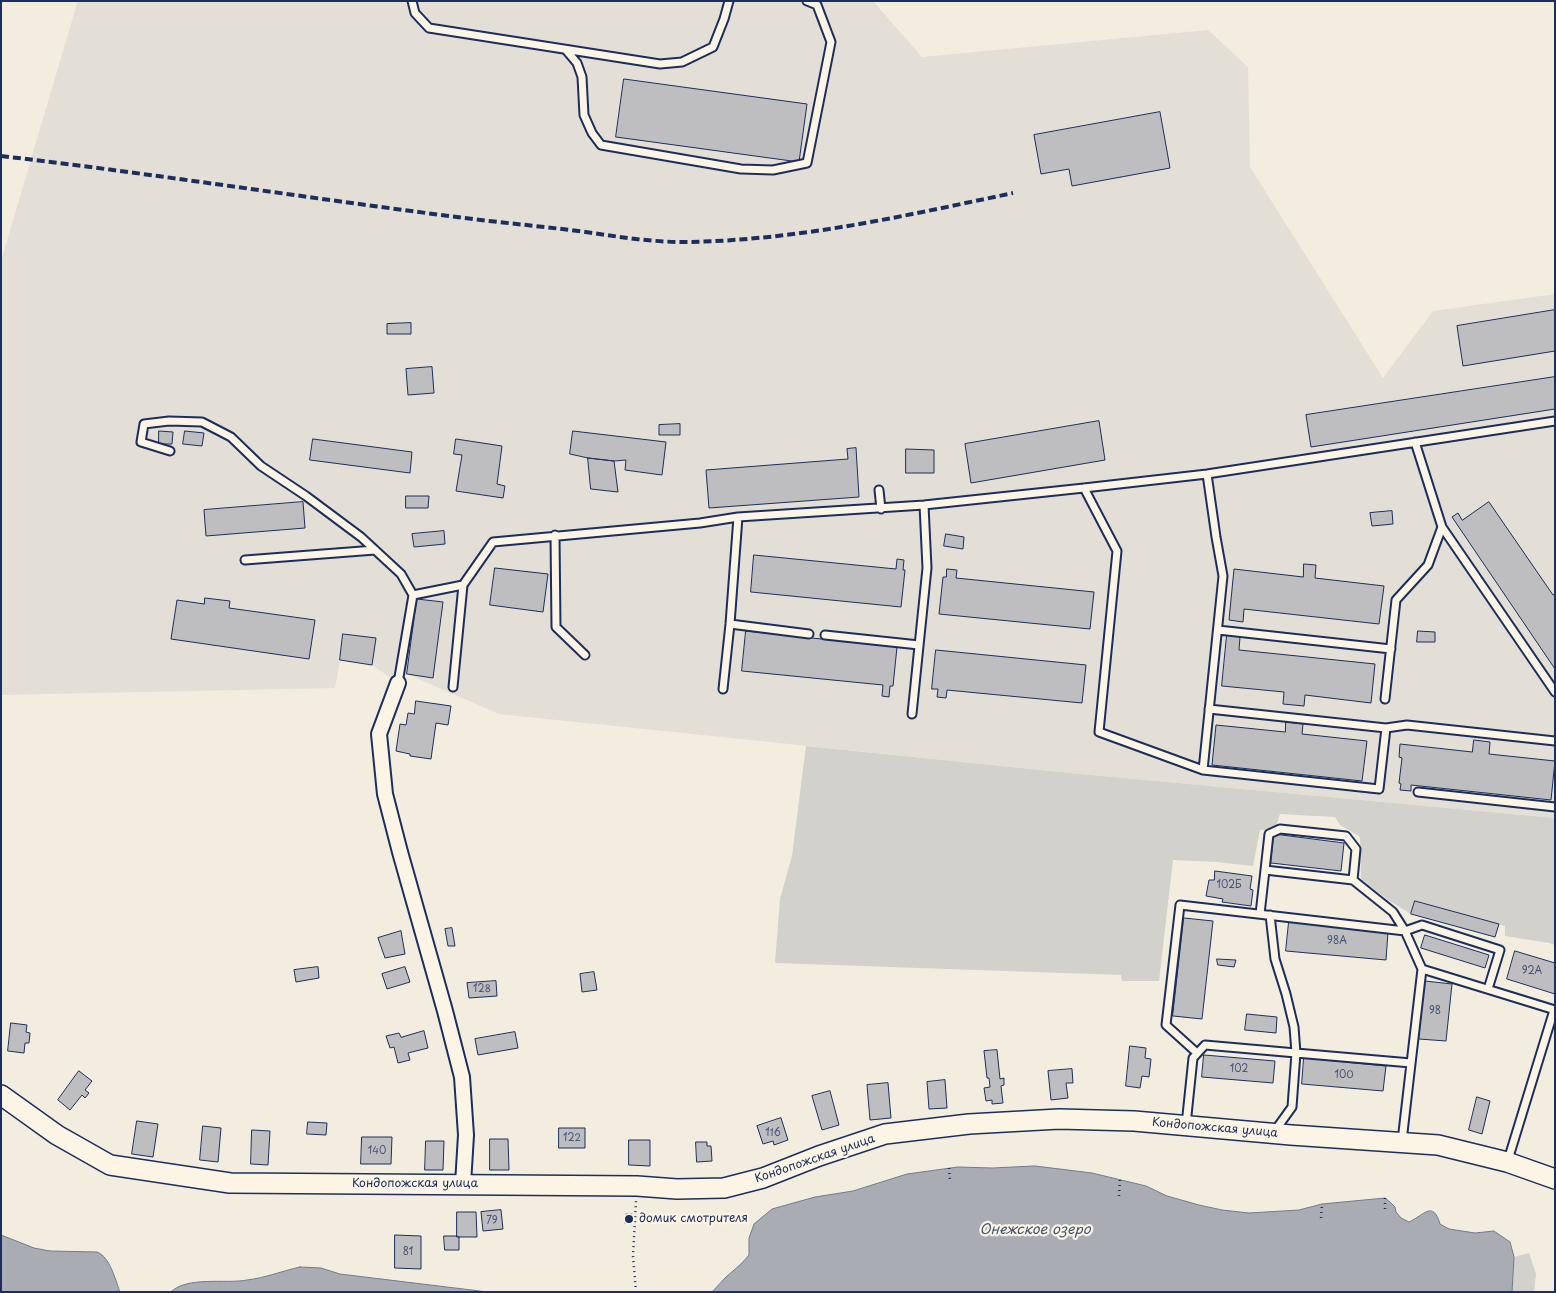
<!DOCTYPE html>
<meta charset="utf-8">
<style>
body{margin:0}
#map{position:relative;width:1556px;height:1293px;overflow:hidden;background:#f3ede0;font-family:"Playpen Sans",sans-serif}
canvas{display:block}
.frame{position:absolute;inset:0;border:2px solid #1b2f5e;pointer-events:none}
</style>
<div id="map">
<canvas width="1556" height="1293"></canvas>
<div class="frame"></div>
</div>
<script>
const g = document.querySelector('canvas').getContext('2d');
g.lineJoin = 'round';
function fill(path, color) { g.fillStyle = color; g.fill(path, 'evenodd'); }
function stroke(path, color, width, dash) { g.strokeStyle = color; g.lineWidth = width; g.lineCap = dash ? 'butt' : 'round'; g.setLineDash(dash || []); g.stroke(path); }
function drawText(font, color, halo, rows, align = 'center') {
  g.font = font + ' "Playpen Sans",sans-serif'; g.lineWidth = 4.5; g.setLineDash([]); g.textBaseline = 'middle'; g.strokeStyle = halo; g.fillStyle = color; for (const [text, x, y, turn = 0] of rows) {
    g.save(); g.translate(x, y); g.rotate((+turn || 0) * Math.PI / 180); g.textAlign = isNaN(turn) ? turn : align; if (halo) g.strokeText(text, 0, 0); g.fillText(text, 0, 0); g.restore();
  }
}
const built = new Path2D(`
 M 77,1 L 873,1 L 922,57 L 1208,30 L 1248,67 L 1250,167 L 1383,378 L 1433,311 L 1555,294 L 1555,818 L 1070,773 L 499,714 L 407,674 L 398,683 L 372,665 L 340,660 L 335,688 L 1,695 L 1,261 L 76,7 Z`);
const green = new Path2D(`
 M 806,746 L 1070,773 L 1555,818 L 1555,945 L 1549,943 L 1505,936 L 1505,926 L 1415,901 L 1411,914 L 1388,900 L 1361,879 L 1360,837 L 1340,825 L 1335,817 L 1280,814 L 1275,830 L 1260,830 L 1253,866 L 1217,862 L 1173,860 L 1159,981 L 1122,981 L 1121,975 L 775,963 L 780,899 L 792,856 Z
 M 1529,1253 L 1536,1274 L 1534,1292 L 1512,1292 L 1514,1257 Z`);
const water = new Path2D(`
 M 1035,1166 L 1092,1173 L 1146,1186 L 1167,1196 L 1199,1205 L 1222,1210 L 1249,1213 L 1299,1210 L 1322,1204 L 1385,1198 L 1390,1202 L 1395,1207 L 1396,1212 L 1401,1218 L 1409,1222 C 1424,1215 1433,1200 1440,1224 L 1449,1229 L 1475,1233 L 1494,1231 L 1510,1242 L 1514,1257 L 1512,1292 L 712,1292 L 726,1277 L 741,1264 L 749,1255 L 749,1238 L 754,1224 L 772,1209 L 815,1197 L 853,1191 L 907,1174 L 958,1167 L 992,1168 Z
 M 1,1235 L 34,1248 L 50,1251 L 97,1252 C 110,1257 115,1279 120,1292 L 1,1292 Z
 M 300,1267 L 321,1268 L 340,1274 L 488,1292 L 171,1292 C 187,1276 226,1284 247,1280 C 265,1278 282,1271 300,1267 Z`);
const building = new Path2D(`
 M 624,79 L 807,104 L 799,162 L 616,137 Z
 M 1160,112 L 1170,168 L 1072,186 L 1069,169 L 1041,174 L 1034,135 Z
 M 1555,310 L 1555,351 L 1463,366 L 1457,326 Z
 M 411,323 L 411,334 L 387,334 L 387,324 Z
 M 432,367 L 434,393 L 408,395 L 406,369 Z
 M 1555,377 L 1555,409 L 1311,447 L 1306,415 Z
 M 1099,421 L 1105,460 L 971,483 L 965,444 Z
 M 680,424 L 680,435 L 659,435 L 659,425 Z
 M 159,431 L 173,432 L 172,444 L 159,444 Z
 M 185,431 L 204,433 L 202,446 L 183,444 Z
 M 573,431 L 666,442 L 662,475 L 625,470 L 626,460 L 614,461 L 588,458 L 570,454 Z
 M 313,439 L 412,452 L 410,473 L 310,460 Z
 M 456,439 L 502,446 L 497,484 L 505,486 L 503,498 L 456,491 L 462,455 L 454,454 Z
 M 856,448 L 859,497 L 709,508 L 706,470 L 848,459 L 847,449 Z
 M 906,449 L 934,450 L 934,473 L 906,473 Z
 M 588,458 L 614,461 L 618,492 L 591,489 Z
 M 406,496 L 429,496 L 428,508 L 406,508 Z
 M 303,502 L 305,528 L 206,536 L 204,510 Z
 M 1489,502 L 1553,595 L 1555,594 L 1555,669 L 1452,517 L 1458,513 L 1462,520 Z
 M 1392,511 L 1393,524 L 1372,526 L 1370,513 Z
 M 444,531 L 445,544 L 414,547 L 412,534 Z
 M 946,534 L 964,537 L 963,549 L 944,546 Z
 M 754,555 L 896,569 L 897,559 L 904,560 L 903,570 L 905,570 L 901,607 L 751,592 Z
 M 1304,564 L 1316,565 L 1315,578 L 1384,586 L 1379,624 L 1244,609 L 1243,622 L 1229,620 L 1234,569 L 1303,577 Z
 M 495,568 L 548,574 L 543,612 L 490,605 Z
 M 947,569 L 957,570 L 956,578 L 1094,592 L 1090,629 L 939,614 L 943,577 L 946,577 Z
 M 205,598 L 230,601 L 229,608 L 315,620 L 309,659 L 171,639 L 177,600 L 204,604 Z
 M 417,599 L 443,602 L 433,678 L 407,674 Z
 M 746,631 L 897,647 L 893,686 L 890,686 L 889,697 L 882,696 L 883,685 L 742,671 Z
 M 1418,631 L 1435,632 L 1435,642 L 1417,642 Z
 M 343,634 L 376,638 L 372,665 L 340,660 Z
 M 1227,635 L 1240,637 L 1239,650 L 1375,664 L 1371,703 L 1305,695 L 1304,706 L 1283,704 L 1284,692 L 1222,686 Z
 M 936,650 L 1086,665 L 1082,703 L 947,690 L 946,698 L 937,697 L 938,689 L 932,689 Z
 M 416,701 L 451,706 L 448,725 L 436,723 L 431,759 L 410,756 L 410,754 L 396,751 L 400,724 L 406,725 L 408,713 L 414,714 Z
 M 1286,722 L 1303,724 L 1302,734 L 1367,741 L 1362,781 L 1212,765 L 1216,725 L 1285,732 Z
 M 1474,740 L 1490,742 L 1489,754 L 1555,761 L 1551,800 L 1411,785 L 1411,791 L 1400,790 L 1401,784 L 1399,783 L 1402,758 L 1399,757 L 1400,744 L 1472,752 Z
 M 1274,834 L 1344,843 L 1341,871 L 1271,863 Z
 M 1215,871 L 1252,876 L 1250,889 L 1253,890 L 1251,906 L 1222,902 L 1223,899 L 1206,896 L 1209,880 L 1214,880 Z
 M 1415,901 L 1499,924 L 1495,937 L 1411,914 Z
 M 1184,918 L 1213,921 L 1202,1019 L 1173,1016 Z
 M 1289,922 L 1388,932 L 1386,960 L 1286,951 Z
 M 452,928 L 455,946 L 448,946 L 445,929 Z
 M 401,931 L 405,954 L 385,958 L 378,938 Z
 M 1425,935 L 1489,955 L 1485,968 L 1421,948 Z
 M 1515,951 L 1555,963 L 1555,994 L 1507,979 Z
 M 1217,959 L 1236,960 L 1234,967 L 1218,965 Z
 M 318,967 L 319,978 L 296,982 L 294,970 Z
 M 405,967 L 410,982 L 387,989 L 382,974 Z
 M 594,972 L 597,990 L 582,992 L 580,974 Z
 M 496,981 L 497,996 L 469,998 L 467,983 Z
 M 1425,981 L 1452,984 L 1446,1041 L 1419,1039 Z
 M 1247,1014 L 1277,1017 L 1276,1033 L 1245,1030 Z
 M 11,1023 L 27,1025 L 26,1032 L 30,1033 L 29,1043 L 25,1043 L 24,1053 L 8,1051 Z
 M 424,1031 L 428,1048 L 408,1053 L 410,1060 L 398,1063 L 394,1047 L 390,1048 L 386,1036 L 399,1033 L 401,1037 Z
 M 515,1032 L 518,1048 L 478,1055 L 475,1039 Z
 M 1130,1046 L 1146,1048 L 1145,1058 L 1151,1059 L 1149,1077 L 1142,1076 L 1140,1088 L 1126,1086 Z
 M 997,1050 L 1000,1079 L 1004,1078 L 1004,1085 L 1001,1086 L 1003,1103 L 992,1104 L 992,1100 L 986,1101 L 984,1088 L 990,1087 L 989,1078 L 987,1078 L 984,1051 Z
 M 1204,1055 L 1275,1061 L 1273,1083 L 1202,1077 Z
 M 1304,1058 L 1386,1066 L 1383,1091 L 1302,1084 Z
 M 1072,1069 L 1073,1083 L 1066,1083 L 1068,1098 L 1051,1100 L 1048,1071 Z
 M 79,1071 L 92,1081 L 85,1090 L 89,1093 L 85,1098 L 82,1095 L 70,1110 L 58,1100 Z
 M 945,1080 L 947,1108 L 929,1109 L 927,1082 Z
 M 888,1083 L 891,1118 L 870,1120 L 867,1085 Z
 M 830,1091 L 839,1125 L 822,1130 L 812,1096 Z
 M 1477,1097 L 1490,1101 L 1482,1134 L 1469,1130 Z
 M 781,1118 L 788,1140 L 774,1145 L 773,1141 L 763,1144 L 757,1126 Z
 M 137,1121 L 158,1124 L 153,1157 L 132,1154 Z
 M 308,1122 L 327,1123 L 326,1135 L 307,1134 Z
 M 203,1126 L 221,1128 L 218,1162 L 200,1160 Z
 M 559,1128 L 585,1128 L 585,1148 L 559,1148 Z
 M 252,1130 L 270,1131 L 268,1165 L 251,1164 Z
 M 362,1137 L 392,1137 L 391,1164 L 361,1164 Z
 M 490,1139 L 508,1139 L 509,1170 L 490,1170 Z
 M 629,1140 L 650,1140 L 650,1166 L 629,1165 Z
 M 426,1141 L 444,1141 L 443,1170 L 425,1170 Z
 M 696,1142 L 707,1142 L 707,1146 L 711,1146 L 712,1161 L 697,1162 Z
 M 501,1210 L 503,1229 L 483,1231 L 481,1212 Z
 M 457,1212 L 476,1212 L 477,1237 L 457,1237 Z
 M 626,1214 L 632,1214 L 631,1224 L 625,1223 Z
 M 395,1235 L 421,1236 L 421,1269 L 395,1268 Z
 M 444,1236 L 457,1236 L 459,1237 L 459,1250 L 445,1250 Z`);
const path = new Path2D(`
 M 949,1168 L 950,1181
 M 1119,1196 L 1120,1179
 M 1385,1198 L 1385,1212
 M 1321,1218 L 1322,1204
 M 636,1292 L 633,1256 L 636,1201`);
const lane = new Path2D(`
 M 412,1 L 415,13 L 429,28 L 660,64 L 682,62 L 713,47 L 724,19 L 729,1
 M 566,50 L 577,63 L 582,77 L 584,115 L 592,133 L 601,145 L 741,169 L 773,170 L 807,163 L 831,42 L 817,5 L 807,1
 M 1415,442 L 1442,527 L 1555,692
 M 170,451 L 141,442 L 144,424 L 169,421 L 202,422 L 231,437 L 261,466 L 306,496 L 361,537 L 401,574 L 413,595 L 398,683
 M 1084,488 L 1117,551 L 1099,732 L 1203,770 L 1379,789 L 1386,728 L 1209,709
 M 879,490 L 881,509
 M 555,535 L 556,627 L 585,655
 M 245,560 L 375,550
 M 463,585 L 493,542 L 700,523 L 738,517 L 924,505 L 1084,488 L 1207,474 L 1555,421
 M 413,595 L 463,585 L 453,687
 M 730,624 L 809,634
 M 1218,630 L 1391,649
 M 825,635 L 919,645
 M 723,689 L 730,624 L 738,517
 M 1385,699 L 1396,600 L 1428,565 L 1442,527
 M 912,714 L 927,568 L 924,505
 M 1386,728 L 1407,725 L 1555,741
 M 1203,770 L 1223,576 L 1216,537 L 1207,474
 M 1418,792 L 1555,807
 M 1265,870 L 1269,834 L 1280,829 L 1346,836 L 1356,849 L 1353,880
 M 1260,914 L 1265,870 L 1353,880 L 1393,912 L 1405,931 L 1422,925 L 1500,950 L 1488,989
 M 1270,915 L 1275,959 L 1286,994 L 1294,1027 L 1296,1053 L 1411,1063
 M 1422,969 L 1555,1010
 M 1197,1053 L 1166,1025 L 1180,905 L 1405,931 L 1422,969 L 1402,1141
 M 1186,1125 L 1193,1058 L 1205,1045 L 1296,1053 L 1292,1107 L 1274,1132
 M 1508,1160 L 1554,1010`);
const street = new Path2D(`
 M 398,683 L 379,734 L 385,794 L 400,852 L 445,1011 L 462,1077 L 466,1135 L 463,1184`);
const secondary = new Path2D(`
 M 1,1095 L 57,1135 L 110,1165 L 230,1183 L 637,1186 L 677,1189 L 724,1188 L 763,1178 L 819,1156 L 885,1134 L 969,1124 L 1059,1119 L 1134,1121 L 1291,1135 L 1438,1145 L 1507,1162 L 1555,1179`);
const rail = new Path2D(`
 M 1,156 C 164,175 326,201 489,221 C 517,224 544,227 571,230 C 609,235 645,242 683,242 C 795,241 904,216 1013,193`);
const markers = [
 [629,1219,5,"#1b2f5e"]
];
const numberNames = [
 ["102Б",1229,885],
 ["98А",1337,941],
 ["92А",1532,971],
 ["128",482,989],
 ["98",1435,1011],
 ["102",1239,1069],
 ["100",1344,1075],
 ["116",773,1133],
 ["122",572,1138],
 ["140",377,1151],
 ["79",492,1221],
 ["81",408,1252]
];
const streetNames = [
 ["Кондопожская улица",1215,1128,5],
 ["Кондопожская улица",815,1159,-19],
 ["Кондопожская улица",415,1184]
];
const poiNames = [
 ["домик смотрителя",639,1219]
];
const waterNames = [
 ["Онежское озеро",1035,1230]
];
fill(built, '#e3dfd6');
fill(green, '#d3d1cc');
fill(water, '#a9acb3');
stroke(water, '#707a91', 1);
fill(building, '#bebec0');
stroke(building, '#1b2f5e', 1);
stroke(lane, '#1b2f5e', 11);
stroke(street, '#1b2f5e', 18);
stroke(secondary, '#1b2f5e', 22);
stroke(path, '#1b2f5e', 2.5, [1, 4]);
stroke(lane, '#fcf5e5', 7);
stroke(street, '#fcf5e5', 14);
stroke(secondary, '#fcf5e5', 19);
stroke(rail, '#1b2f5e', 4, [8, 4]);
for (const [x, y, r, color] of markers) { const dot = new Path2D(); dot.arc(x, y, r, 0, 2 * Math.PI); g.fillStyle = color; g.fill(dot); stroke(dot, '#fcf5e5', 2); }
drawText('10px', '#445376', null, numberNames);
drawText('12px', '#1b2f5e', '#fcf5e5', streetNames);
drawText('12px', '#1b2f5e', '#fcf5e5', poiNames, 'left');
drawText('italic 14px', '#465478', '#fcf5e5', waterNames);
</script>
